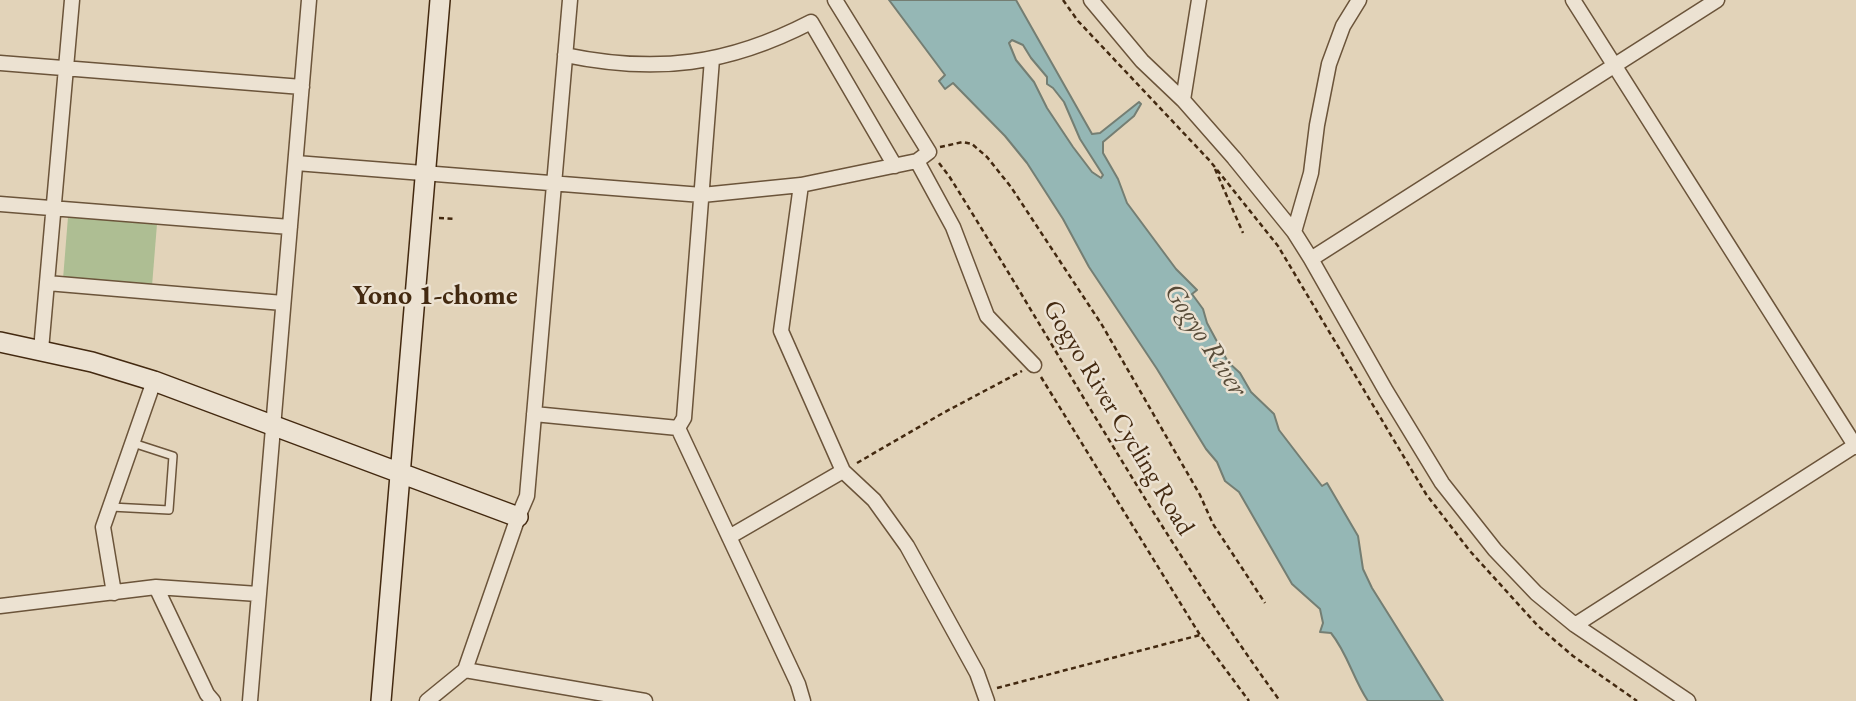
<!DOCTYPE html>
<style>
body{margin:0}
canvas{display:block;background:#e2d3b9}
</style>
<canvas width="1856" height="701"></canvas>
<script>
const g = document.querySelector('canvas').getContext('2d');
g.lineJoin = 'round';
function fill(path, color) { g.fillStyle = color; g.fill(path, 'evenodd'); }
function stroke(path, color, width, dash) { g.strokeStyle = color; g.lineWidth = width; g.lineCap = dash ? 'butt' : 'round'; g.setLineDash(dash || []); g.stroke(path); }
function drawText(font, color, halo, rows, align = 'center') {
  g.font = font + ' "EB Garamond",serif'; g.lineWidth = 5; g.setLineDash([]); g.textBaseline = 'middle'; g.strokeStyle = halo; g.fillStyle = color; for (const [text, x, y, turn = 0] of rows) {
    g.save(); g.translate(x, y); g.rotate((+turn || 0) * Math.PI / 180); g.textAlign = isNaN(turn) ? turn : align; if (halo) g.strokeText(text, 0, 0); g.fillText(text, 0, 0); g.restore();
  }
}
const green = new Path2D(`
 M 68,217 L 157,224 L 152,286 L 63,279 Z`);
const water = new Path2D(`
 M 889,0 L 1016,0 L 1092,134 L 1100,133 L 1139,102 L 1141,104 L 1134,116 L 1103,142 L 1103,153 L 1118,179 L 1127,203 L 1176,269 L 1197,290 L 1192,294 L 1203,309 L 1207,323 L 1228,362 L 1240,373 L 1251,392 L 1274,414 L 1279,430 L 1322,486 L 1327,483 L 1358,536 L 1363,569 L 1372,588 L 1443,701 L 1368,701 C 1353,679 1348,654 1331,633 L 1320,632 L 1323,623 L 1320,609 L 1292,584 L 1239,492 L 1225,481 L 1217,462 L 1206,449 L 1157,369 L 1089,267 L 1063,219 L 1027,163 L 1005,136 L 953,83 L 945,89 L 939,81 L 945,75 ZM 1012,40 L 1023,45 L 1031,58 L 1047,77 L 1047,84 L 1053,88 L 1064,102 L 1080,139 L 1103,175 L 1101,178 L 1092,172 L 1073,147 L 1047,108 L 1034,82 L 1016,60 L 1009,43 Z`);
const path = new Path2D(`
 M 1063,0 L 1078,21 L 1210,161 L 1278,246 L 1426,494 L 1469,550 L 1538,626 L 1573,656 L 1637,701
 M 940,147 L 963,142 L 972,144 L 987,157 L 1011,187 L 1102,325 L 1200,495 L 1213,524 L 1265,603
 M 939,163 L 949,176 C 1059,351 1158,534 1280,701
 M 1215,169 L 1243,233
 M 439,218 L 455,219
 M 1041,377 L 1200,635 L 1249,701
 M 857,463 L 943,413 L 1022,371
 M 997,688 L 1200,635`);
const lane = new Path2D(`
 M 111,507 L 169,510 L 173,456 L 133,443`);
const street = new Path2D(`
 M 1091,0 L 1142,61 L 1183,100 L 1234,158 L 1294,232 L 1311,259 L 1386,391 L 1442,483 L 1495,550 L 1536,593 L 1575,625 L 1688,701
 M 1573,0 L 1856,447
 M 565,55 C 656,74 728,65 811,22 L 895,166
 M 0,63 L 302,87
 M 1183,100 L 1199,0
 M 917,161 L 953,227 L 987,316 L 1034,365
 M 296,163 L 702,195 L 801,185 L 917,161 L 929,152 L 835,0
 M 0,204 L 290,227
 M 1294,232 L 1311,173 L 1317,125 L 1329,64 L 1343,26 L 1359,0
 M 1311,259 L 1717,0
 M 47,283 L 283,303
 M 41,350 L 72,0
 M 534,414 L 678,428
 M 678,428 L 684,418 L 712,59
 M 678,428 L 798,684 L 803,701
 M 843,471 L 874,500 L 907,546 L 977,673 L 987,701
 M 729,537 L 843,471 L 781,331 L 801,185
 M 156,587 L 207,694 L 213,701
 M 114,593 L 103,527 L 154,381
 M 0,606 L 156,587 L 258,594
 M 1575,625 L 1856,445
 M 465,670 L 645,701
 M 250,701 L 309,0
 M 427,701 L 465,670 L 518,517 L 527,496 L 570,0`);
const secondary = new Path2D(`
 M 0,342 L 92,362 L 154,381 L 518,517
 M 381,701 L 440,0`);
const streetNames = [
 ["Gogyo River Cycling Road",1118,418,59]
];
const neighbourhoodNames = [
 ["Yono 1-chome",435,296]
];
const waterNames = [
 ["Gogyo River",1205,340,57]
];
fill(green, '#aebe93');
fill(water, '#95b7b5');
stroke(water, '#747e73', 2);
stroke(lane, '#6b543a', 10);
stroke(street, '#6b543a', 17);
stroke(secondary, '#432910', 22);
stroke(path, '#432910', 2.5, [5, 3.5]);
stroke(lane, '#ece2d2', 7);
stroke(street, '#ece2d2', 14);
stroke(secondary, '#ece2d2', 19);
drawText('26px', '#432910', '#ece2d2', streetNames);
drawText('bold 28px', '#432910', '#ece2d2', neighbourhoodNames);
drawText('italic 28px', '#584c39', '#ece2d2', waterNames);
</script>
